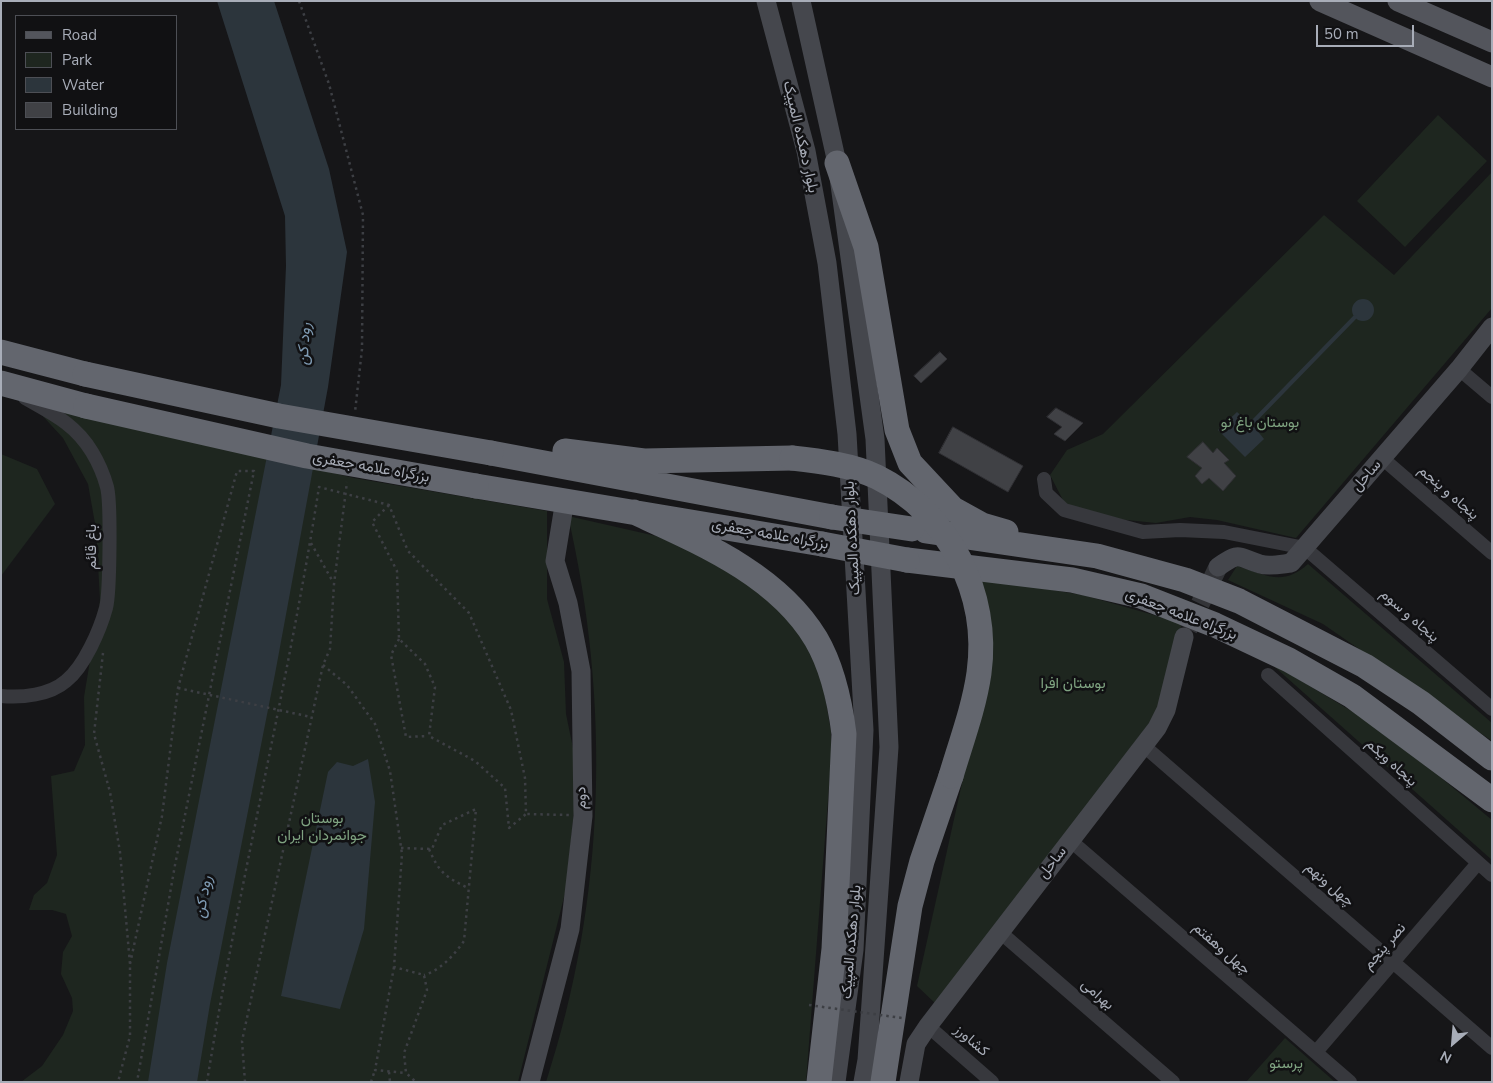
<!DOCTYPE html>
<meta charset="utf-8">
<style>
body{margin:0}
#map{position:relative;width:1493px;height:1083px;overflow:hidden;background:#161618;font-family:"Nunito Sans",sans-serif}
canvas{display:block}
.frame{position:absolute;inset:0;border:2px solid #a8adb8;pointer-events:none}
.legend{position:absolute;left:15px;top:15px;width:162px;height:115px;box-sizing:border-box;background:#111113;border:1px solid #4d4f55;margin:0;padding:6px 9px;list-style:none;font-size:15px;color:#a8adb8}
.legend li{display:flex;align-items:center;gap:10px;height:25px}
.legend b{width:25px;border:1px solid #4d4f55}
.north{position:absolute;left:1428px;top:1018px;width:50px;height:50px;-webkit-text-stroke:4px #111113;paint-order:stroke;rotate:207deg;font-size:14px;font-weight:700;line-height:20px;text-align:center;color:#a8adb8}
.north::after{content:'';display:block;margin:auto;width:18px;height:22px;background:#a8adb8;clip-path:polygon(50% 0,100% 100%,50% 72%,0 100%)}
.scale{position:absolute;left:1316px;top:25px;width:98px;height:22px;box-sizing:border-box;border:2px solid #a8adb8;border-top:0;padding-left:6px;font-size:15px;line-height:18px;white-space:nowrap;color:#a8adb8;-webkit-text-stroke:4px #111113;paint-order:stroke}
</style>
<div id="map">
<canvas width="1493" height="1083"></canvas>
<div class="frame"></div>
<ul class="legend">
<li><b style="height:6px;background:#53555c"></b>Road</li>
<li><b style="height:14px;background:#1e261f"></b>Park</li>
<li><b style="height:14px;background:#2c353c"></b>Water</li>
<li><b style="height:14px;background:#404145"></b>Building</li>
</ul>
<div class="north">N</div>
<div class="scale">50 m</div>
</div>
<script>
const g = document.querySelector('canvas').getContext('2d');
g.lineJoin = 'round';
function fill(path, color) { g.fillStyle = color; g.fill(path, 'evenodd'); }
function stroke(path, color, width, dash) { g.strokeStyle = color; g.lineWidth = width; g.lineCap = dash ? 'butt' : 'round'; g.setLineDash(dash || []); g.stroke(path); }
function drawText(font, color, halo, rows, align = 'center') {
  g.font = font + ' "Nunito Sans",Vazirmatn,sans-serif'; g.lineWidth = 5; g.setLineDash([]); g.textBaseline = 'middle'; g.strokeStyle = halo; g.fillStyle = color; for (const [text, x, y, turn = 0] of rows) {
    g.save(); g.translate(x, y); g.rotate((+turn || 0) * Math.PI / 180); g.textAlign = isNaN(turn) ? turn : align; if (halo) g.strokeText(text, 0, 0); g.fillText(text, 0, 0); g.restore();
  }
}
const green = new Path2D(`
 M 1438,115 L 1487,161 L 1405,247 L 1357,201 Z
 M 1492,172 L 1492,308 L 1296,538 L 1217,520 L 1190,517 L 1156,523 L 1117,519 L 1065,504 L 1050,475 L 1067,450 L 1103,434 L 1324,215 L 1394,275 Z
 M 27,399 L 354,478 L 547,511 L 547,599 L 564,662 L 566,714 L 578,772 L 566,889 L 518,1082 L 21,1082 L 42,1066 L 63,1035 L 73,1011 L 72,998 L 61,974 L 63,952 L 72,936 L 66,914 L 52,910 L 29,910 L 34,895 L 47,883 L 57,855 L 51,776 L 74,771 L 85,745 L 84,697 L 100,600 L 96,529 L 88,484 L 63,438 Z
 M 1,454 L 37,469 L 55,504 L 1,576 Z
 M 568,516 L 656,536 L 700,554 L 744,578 L 808,639 L 822,679 L 831,731 L 831,761 L 806,1082 L 546,1082 C 606,899 611,703 568,516 Z
 M 1308,564 L 1492,723 L 1492,741 L 1323,624 L 1228,580 L 1237,566 C 1267,575 1282,587 1308,564 Z
 M 977,578 L 1083,595 L 1182,623 L 1162,706 L 937,1005 L 917,986 L 986,675 Z
 M 1268,661 L 1358,715 L 1439,776 L 1492,820 L 1492,860 Z
 M 1285,1038 L 1335,1082 L 1246,1082 Z`);
const water = new Path2D(`
 M 217,1 L 274,1 L 329,169 L 347,252 L 328,387 L 275,674 L 210,1004 L 197,1082 L 148,1082 L 167,963 L 281,385 L 286,266 L 285,216 Z
 M1352 310a11 11 0 1 1 22 0a11 11 0 1 1-22 0Z
 M 1237,412 L 1256,429 L 1264,439 L 1245,457 L 1218,430 Z
 M 368,759 L 375,802 L 364,929 L 340,1009 L 281,996 L 328,772 L 337,762 L 353,766 Z`);
const stream = new Path2D(`
 M 1251,424 L 1355,317`);
const building = new Path2D(`
 M 940,352 L 947,359 L 921,383 L 914,376 Z
 M 1056,408 L 1083,423 L 1065,441 L 1054,434 L 1062,427 L 1047,417 Z
 M 953,427 L 1023,466 L 1008,492 L 939,453 Z
 M 1203,442 L 1213,453 L 1217,448 L 1229,460 L 1224,463 L 1236,476 L 1223,491 L 1209,478 L 1202,484 L 1195,476 L 1202,468 L 1187,457 Z`);
const secondaryTunnel = new Path2D(`
 M 1188,629 L 1218,567`);
const path = new Path2D(`
 M 299,1 L 329,84 L 363,215 L 362,349 L 355,412
 M 389,505 L 372,522 L 397,571 L 399,639 L 425,664 L 435,687 L 429,736 L 475,761 L 505,788 L 509,828 L 526,814
 M 311,543 L 333,582
 M 399,639 L 391,655 L 406,737 L 428,736
 M 103,653 L 94,734 L 110,792 L 120,852 L 130,964 L 130,1036 L 118,1082
 M 323,665 L 347,685 L 375,724 L 390,771 L 402,854 L 394,967 L 424,975 L 427,990 L 404,1053 L 406,1073 L 416,1082
 M 401,848 L 432,849 L 442,825 L 476,809 L 464,941 C 454,955 441,970 424,975
 M 429,849 C 439,873 446,877 468,888
 M 130,964 L 162,816 L 178,688 L 237,471 L 254,471 L 175,865 L 137,1082
 M 394,967 L 375,1070 L 406,1073
 M 389,1072 L 390,1082
 M 207,1082 C 239,882 288,686 319,487 L 389,505 L 408,551 L 469,613 L 511,710 L 525,778 L 526,814 L 569,815
 M 245,1082 L 242,1041 L 323,665 L 330,649 L 334,584 L 347,482
 M 371,1082 L 375,1070`);
const street = new Path2D(`
 M 1459,369 L 1492,397
 M 1382,458 L 1492,553
 M 1044,479 L 1046,493 L 1064,510 L 1143,532 L 1180,530 L 1224,532 L 1305,548 L 1492,709
 M 1268,675 L 1492,875
 M 1,696 C 22,698 50,695 66,681 C 84,667 100,630 106,608 C 110,593 111,502 107,487 C 104,476 98,462 92,452 C 75,424 53,414 25,398
 M 1144,746 L 1492,1048
 M 1071,841 L 1350,1082
 M 1000,932 L 1173,1082
 M 928,1026 L 992,1082
 M 1316,1052 L 1478,863`);
const secondary = new Path2D(`
 M 766,1 L 806,151 L 827,263 L 847,434 L 864,730 L 854,950 L 836,1082
 M 801,1 L 837,163 L 875,439 L 889,747 L 867,1060 L 863,1082
 M 1218,567 C 1240,551 1237,557 1260,564 C 1269,567 1282,564 1291,563 L 1459,369 L 1492,327
 M 530,1082 L 570,929 L 583,816 L 581,671 L 568,603 L 555,561 L 563,512
 M 909,1082 L 916,1044 L 928,1026 L 1157,728 L 1166,710 L 1184,637`);
const primary = new Path2D(`
 M 1320,1 L 1492,77
 M 1398,1 L 1492,42`);
const highway = new Path2D(`
 M 837,163 L 866,247 L 897,430 L 910,463 L 953,509 L 982,525 L 1006,532
 M 1,352 L 85,374
 M 1,383 L 86,406
 M 565,451 L 644,461 L 792,458
 M 491,453 L 832,517
 M 476,486 L 822,544
 M 634,512 C 699,542 777,574 816,639 C 833,668 840,702 844,734 L 834,949 L 819,1082
 M 926,531 L 1097,556 L 1185,580 L 1239,601 L 1365,666 L 1421,703 L 1492,758
 M 907,560 L 1072,580 L 1141,596 L 1215,625 L 1289,660 L 1352,696 L 1492,800
 M 883,1082 L 910,906 L 922,861 L 951,776`);
const pathBridge = new Path2D(`
 M 178,688 L 311,717
 M 809,1005 L 902,1018`);
const highwayBridge = new Path2D(`
 M 85,374 L 279,416 L 491,453
 M 86,406 L 307,456 L 476,486
 M 792,458 C 820,461 852,465 877,477 C 949,513 990,594 979,673 C 974,708 961,742 951,776
 M 832,517 L 912,529
 M 822,544 L 907,560`);
const streetNames = [
 ["بلوار دهکده المپیک",800,137,77],
 ["بزرگراه علامه جعفری",371,468,10],
 ["ساحل",1367,476,-49],
 ["پنجاه و پنجم",1448,493,41],
 ["بزرگراه علامه جعفری",770,535,10],
 ["بلوار دهکده المپیک",853,538,-93],
 ["باغ قائم",92,547,-90],
 ["بزرگراه علامه جعفری",1181,615,21],
 ["پنجاه و سوم",1409,616,41],
 ["پنجاه ویکم",1391,763,42],
 ["دوم",582,798,-91],
 ["ساحل",1053,863,-52],
 ["چهل ونهم",1329,885,41],
 ["بلوار دهکده المپیک",852,942,-85],
 ["نصر پنجم",1385,947,-49],
 ["چهل وهفتم",1221,949,41],
 ["بهرامی",1097,995,41],
 ["کشاورز",971,1041,41]
];
const parkNames = [
 ["بوستان باغ نو",1260,423],
 ["بوستان افرا",1073,684],
 ["بوستان",322,819],
 ["جوانمردان ایران",322,836],
 ["پرستو",1286,1064]
];
const waterNames = [
 ["رود کن",305,344,-87],
 ["رود کن",204,897,-80]
];
fill(green, '#1e261f');
fill(water, '#2c353c');
stroke(stream, '#2c353c', 4);
fill(building, '#404145');
stroke(building, '#303034', 1);
stroke(secondaryTunnel, '#333438', 19, [19, 9]);
stroke(path, '#3d3f44', 2.5, [2.5, 4]);
stroke(street, '#37383d', 14);
stroke(secondary, '#45474d', 19);
stroke(primary, '#53555c', 21);
stroke(highway, '#63666e', 25);
stroke(pathBridge, '#3d3f44', 2.5, [2.5, 4]);
stroke(highwayBridge, '#63666e', 25);
drawText('15px', '#a8adb8', '#111113', streetNames);
drawText('15px', '#7fa381', '#111113', parkNames);
drawText('italic 16px', '#7f9bb3', '#111113', waterNames);
</script>
